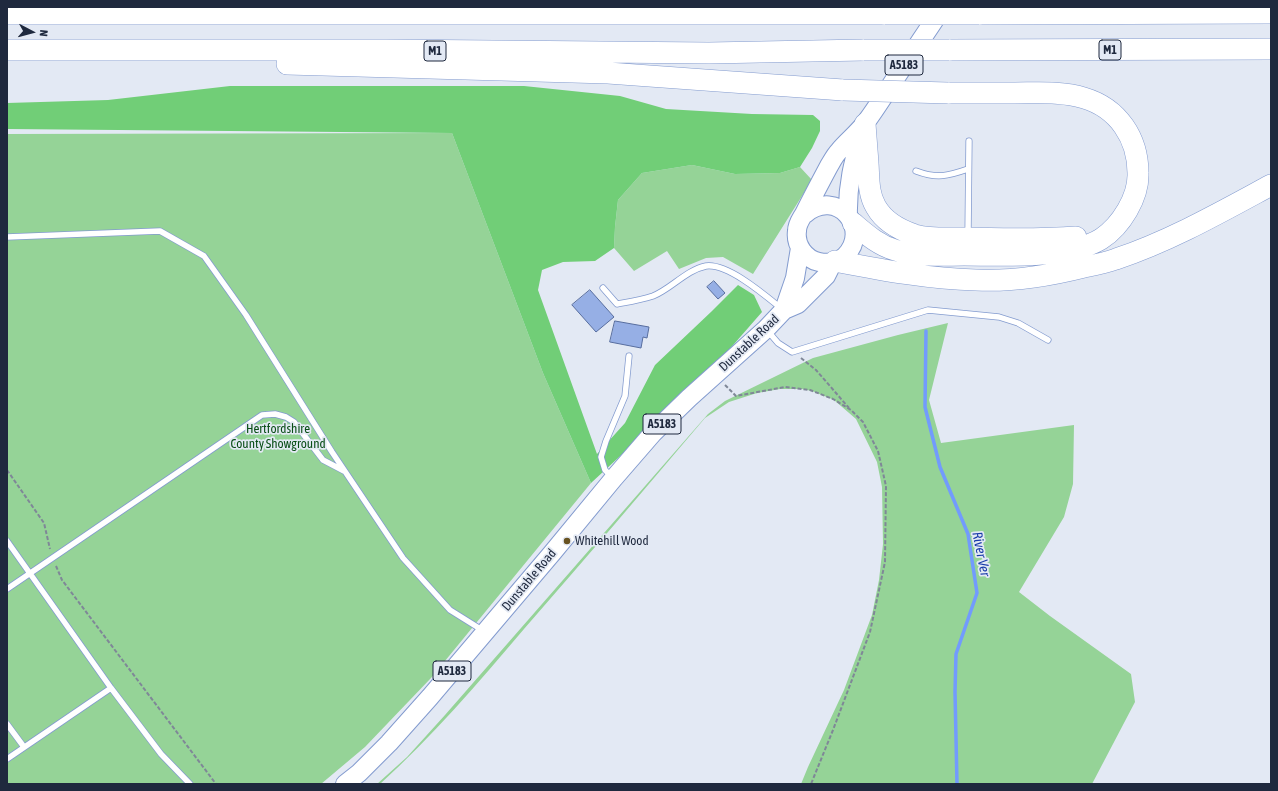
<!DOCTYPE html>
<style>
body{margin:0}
#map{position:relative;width:1278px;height:791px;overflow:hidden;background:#e3e9f4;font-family:"Asap Condensed",sans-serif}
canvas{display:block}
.frame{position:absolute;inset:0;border:8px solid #1f293e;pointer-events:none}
.north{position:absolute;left:12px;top:12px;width:40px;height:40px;-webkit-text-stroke:3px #e3e9f4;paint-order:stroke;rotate:96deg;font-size:11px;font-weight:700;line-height:16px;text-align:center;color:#1f293e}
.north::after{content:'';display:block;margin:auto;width:14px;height:18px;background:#1f293e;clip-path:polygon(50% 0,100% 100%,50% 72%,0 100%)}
</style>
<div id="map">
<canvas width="1278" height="791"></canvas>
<div class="frame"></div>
<div class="north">N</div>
</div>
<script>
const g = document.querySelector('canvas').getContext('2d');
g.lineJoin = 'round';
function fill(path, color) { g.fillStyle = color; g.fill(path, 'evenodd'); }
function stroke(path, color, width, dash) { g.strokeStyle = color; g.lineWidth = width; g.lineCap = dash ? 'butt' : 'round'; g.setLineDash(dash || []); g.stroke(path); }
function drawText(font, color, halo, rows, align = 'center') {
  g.font = font + ' "Asap Condensed",sans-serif'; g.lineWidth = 3.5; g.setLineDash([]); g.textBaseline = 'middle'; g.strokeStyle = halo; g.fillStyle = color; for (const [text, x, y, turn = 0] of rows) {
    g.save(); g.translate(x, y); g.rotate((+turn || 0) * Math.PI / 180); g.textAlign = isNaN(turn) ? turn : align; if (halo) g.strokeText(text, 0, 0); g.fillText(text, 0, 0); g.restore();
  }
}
const green = new Path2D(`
 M 452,133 L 543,373 L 591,483 L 431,678 L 365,747 L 321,784 L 7,784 L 7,134 Z
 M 692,165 L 735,174 L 780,173 L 800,167 L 812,180 L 753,274 L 723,257 L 706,258 L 679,269 L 667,251 L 634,271 L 614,248 L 615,227 L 618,200 L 642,173 Z
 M 948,323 L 929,400 L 941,443 L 1074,425 L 1073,484 L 1064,517 L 1019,592 L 1050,616 L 1131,674 L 1135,702 L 1092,784 L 801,784 L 808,767 L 844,690 L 872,615 L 879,580 L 883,544 L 882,487 L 877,462 L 856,419 L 834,400 L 812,391 L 802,389 L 780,389 L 757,393 L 729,402 L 705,418 C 645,489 585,559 524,629 C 478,683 432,737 380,784 L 377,784 L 407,757 L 445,715 L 708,414 L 725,401 L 813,358 L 898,335 Z`);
const forest = new Path2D(`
 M 230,86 L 524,86 L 620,96 L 666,109 L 752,114 L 813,115 L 820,121 L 820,131 L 812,148 L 800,167 L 780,173 L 735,174 L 692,165 L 642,173 L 618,200 L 615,227 L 614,248 L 595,261 L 563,262 L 542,270 L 538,290 L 597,454 L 625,423 L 655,365 L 712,311 L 738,285 L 754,295 L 762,312 L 714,367 L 643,435 L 591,483 L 543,373 L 452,133 L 7,129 L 7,103 L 108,100 Z`);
const stream = new Path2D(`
 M 926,331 L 925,407 L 940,467 L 968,534 L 977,593 L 956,654 L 955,692 L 957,784`);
const building = new Path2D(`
 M 714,281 L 725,293 L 718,299 L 707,287 Z
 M 590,290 L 614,317 L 596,332 L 572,305 Z
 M 615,321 L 649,327 L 647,338 L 643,337 L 641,348 L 610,342 Z`);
const path = new Path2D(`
 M 801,358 L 816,370 L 849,408
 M 725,385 L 736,396 L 785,387 L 810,390 L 833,399 L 851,410 L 863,422 L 878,451 L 886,486 L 885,562 L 870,632 L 833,730 L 811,784
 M 7,470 L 44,523 L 50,549
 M 56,566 L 62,580 L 216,784`);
const service = new Path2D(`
 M 916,171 C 937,179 948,176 968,169
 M 968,234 L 969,141
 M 7,237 L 160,231 L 204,256 L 246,315 L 332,452 L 403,558 L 450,610 L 482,630
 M 603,288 L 617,304 C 628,302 641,300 653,296 C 671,289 686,270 706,266 C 728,263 766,296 782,309
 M 767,330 L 778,343 L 792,352 L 928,310 L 999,317 L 1018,323 L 1048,340
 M 612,477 L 605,470 L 601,457 L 606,441 L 625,396 L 629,356
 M 7,541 L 111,688 L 161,754 L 190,784
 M 7,589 L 262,415 L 275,414 L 286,417 L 294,422 L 323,460 L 344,471
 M 7,724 L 24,747
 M 7,759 L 111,688`);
const primary = new Path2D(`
 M 805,214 C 837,187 872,229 845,256 C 838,262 828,264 819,262 C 805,259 795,245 797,231 C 797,223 802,218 805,212 C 813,196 821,181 829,166 C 832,161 835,155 839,151 C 847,141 858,133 866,122 C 875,110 883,97 891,85 C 908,59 926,33 943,7
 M 848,216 C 847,183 854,160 863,128
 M 784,310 L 795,278 L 800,248
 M 345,784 L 359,773 L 389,743 L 430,697 L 553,552 L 614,478 L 653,433 L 689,398 L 766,329 L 784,310 L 798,304 L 826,276 L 833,262`);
const motorway = new Path2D(`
 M 7,14 L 885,14
 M 979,14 L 1271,13
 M 7,50 L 386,50 L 709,53 L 864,50
 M 949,50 L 1271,49
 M 287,64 L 608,73 L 843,90
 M 865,124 C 866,137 867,150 868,163 C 869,178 868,194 876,207 C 884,221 900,230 915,235 C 929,239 946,238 960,238 C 999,239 1038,240 1076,237
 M 853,223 C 866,234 878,245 895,250 C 917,257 942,255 964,255 C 1003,255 1068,259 1101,239 C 1121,226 1139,197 1138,173 C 1138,138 1118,108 1084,98 C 1062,91 1037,93 1015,93 C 993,93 971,93 948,93
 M 835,261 C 882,270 928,279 976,280 C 1012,282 1048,276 1084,267 C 1094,265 1105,263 1116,259 C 1170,241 1221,212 1271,185`);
const motorwayBridge = new Path2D(`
 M 885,14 L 979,14
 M 864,50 L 949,50
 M 843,90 L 948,93`);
const markers = [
 [567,541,4,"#685221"]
];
const shields = [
 [1110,50,22],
 [435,51,22],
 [904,65,38],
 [662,424,38],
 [452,671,38]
];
const shieldNames = [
 ["M1",1110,50],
 ["M1",435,51],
 ["A5183",904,65],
 ["A5183",662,424],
 ["A5183",452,671]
];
const streetNames = [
 ["Dunstable Road",749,343,-43],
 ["Dunstable Road",529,580,-50]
];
const parkNames = [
 ["Hertfordshire",278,429],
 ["County Showground",278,444]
];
const poiNames = [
 ["Whitehill Wood",575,541]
];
const waterNames = [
 ["River Ver",981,554,79]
];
fill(green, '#95d397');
fill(forest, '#71ce77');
stroke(stream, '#729bfd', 3.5);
fill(building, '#96afe5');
stroke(building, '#576d9e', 1);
stroke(service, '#839bcf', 7);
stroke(primary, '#839bcf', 20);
stroke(motorway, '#839bcf', 22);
stroke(path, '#7f8797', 2, [4, 2]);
stroke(service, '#fff', 5.5);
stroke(primary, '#fff', 18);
stroke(motorway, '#fff', 21);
stroke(motorwayBridge, '#839bcf', 22, []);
stroke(motorwayBridge, '#fff', 21);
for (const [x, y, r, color] of markers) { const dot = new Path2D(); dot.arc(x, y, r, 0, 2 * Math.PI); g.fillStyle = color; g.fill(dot); stroke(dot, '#e3e9f4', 1.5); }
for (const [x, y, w] of shields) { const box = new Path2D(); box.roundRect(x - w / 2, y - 10, w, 20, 3); g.fillStyle = '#e3e9f4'; g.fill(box); stroke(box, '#1f293e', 1); }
drawText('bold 12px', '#1f293e', null, shieldNames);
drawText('13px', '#1f293e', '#e3e9f4', streetNames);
drawText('13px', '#094e16', '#e3e9f4', parkNames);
drawText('13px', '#1f293e', '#e3e9f4', poiNames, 'left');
drawText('italic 14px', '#1a3caa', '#e3e9f4', waterNames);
</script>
